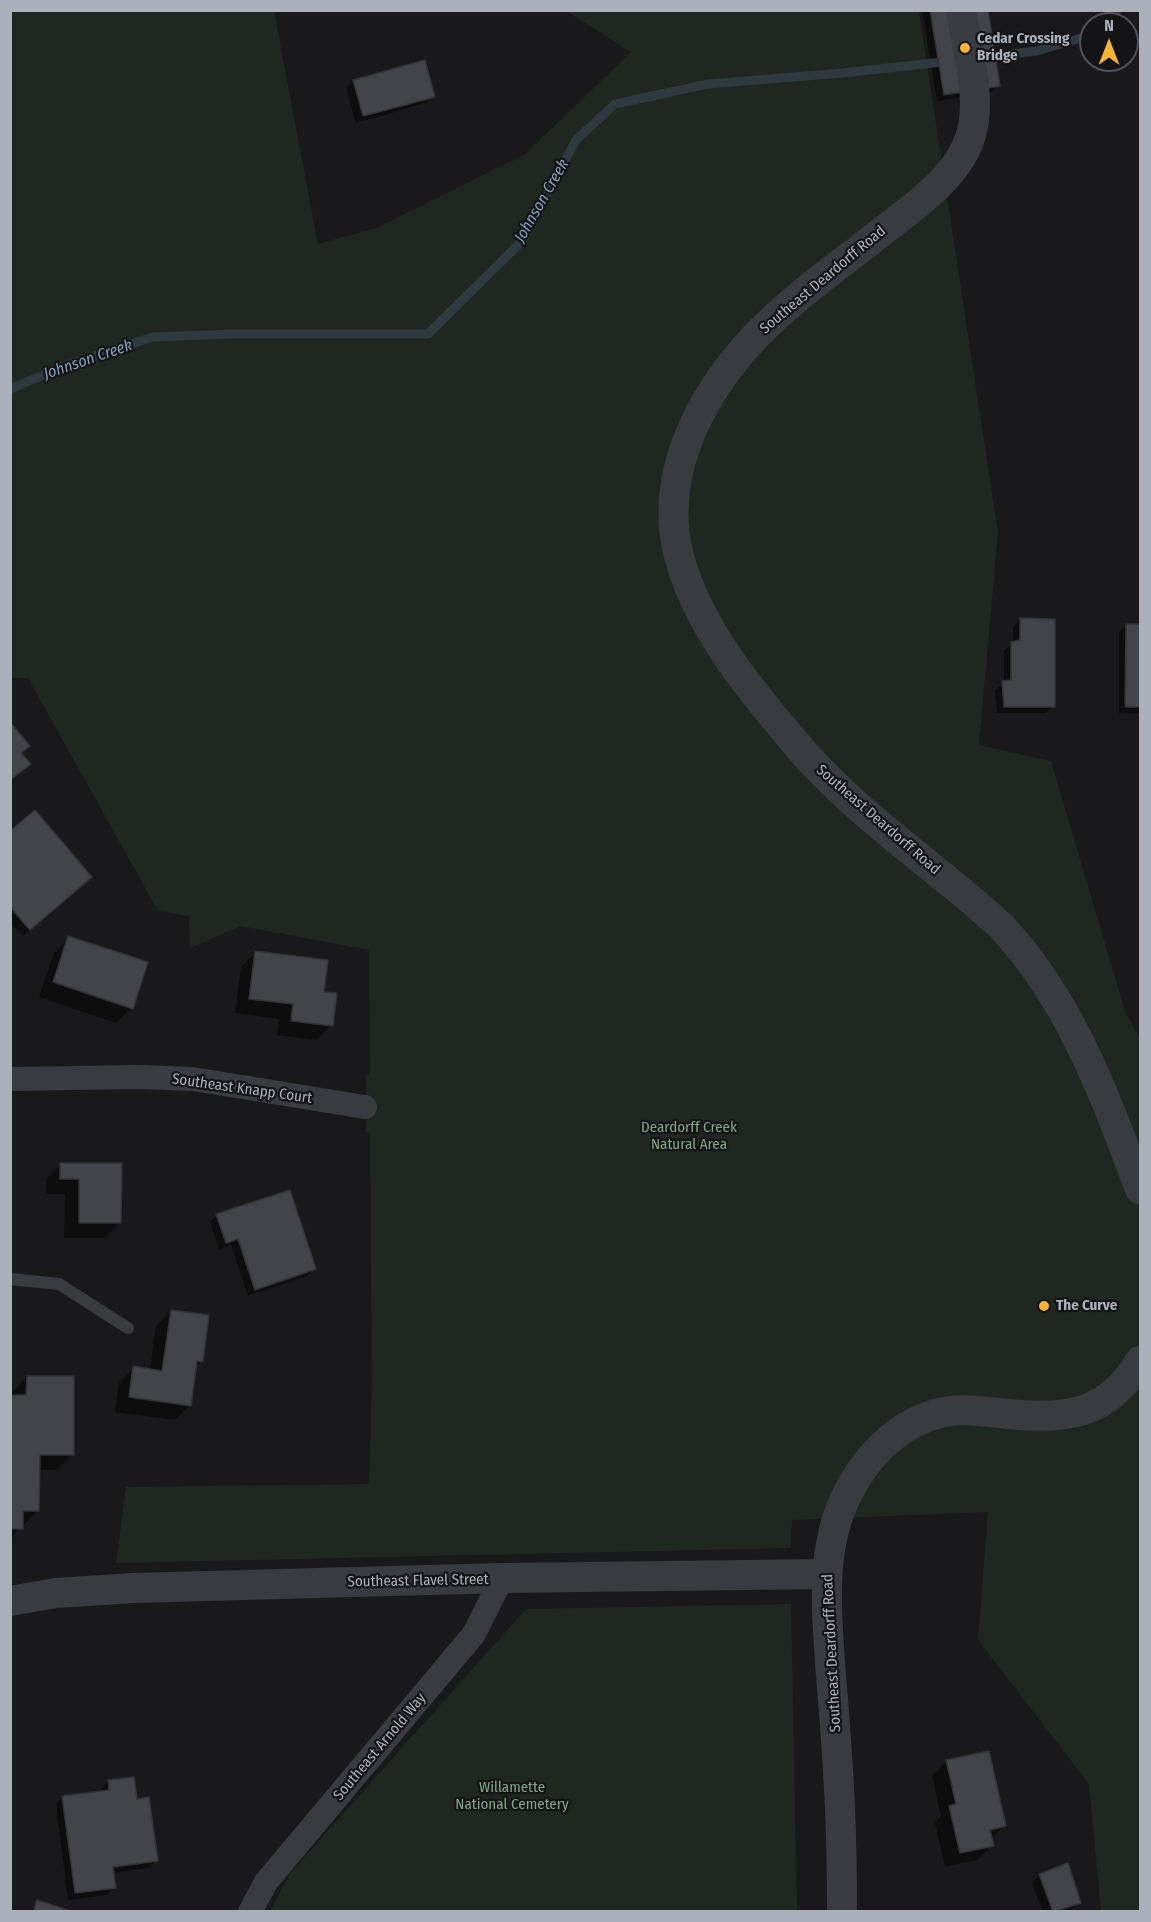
<!DOCTYPE html>
<style>
body{margin:0}
#map{position:relative;width:1151px;height:1922px;overflow:hidden;background:#19191c;font-family:"Fira Sans Condensed",sans-serif}
canvas{display:block}
.frame{position:absolute;inset:0;border:12px solid #abb0bb;pointer-events:none}
.north{position:absolute;left:1079px;top:12px;width:60px;height:60px;box-sizing:border-box;background:#141417;border:2px solid #505259;border-radius:50%;rotate:0deg;font-size:16px;font-weight:700;line-height:24px;text-align:center;color:#abb0bb}
.north::after{content:'';display:block;margin:auto;width:21px;height:27px;background:#f7b436;clip-path:polygon(50% 0,100% 100%,50% 72%,0 100%)}
</style>
<div id="map">
<canvas width="1151" height="1922"></canvas>
<div class="frame"></div>
<div class="north">N</div>
</div>
<script>
const g = document.querySelector('canvas').getContext('2d');
g.lineJoin = 'round';
function fill(path, color) { g.fillStyle = color; g.fill(path, 'evenodd'); }
function stroke(path, color, width, dash) { g.strokeStyle = color; g.lineWidth = width; g.lineCap = dash ? 'butt' : 'round'; g.setLineDash(dash || []); g.stroke(path); }
function drawText(font, color, halo, rows, align = 'center') {
  g.font = font + ' "Fira Sans Condensed",sans-serif'; g.lineWidth = 4.5; g.setLineDash([]); g.textBaseline = 'middle'; g.strokeStyle = halo; g.fillStyle = color; for (const [text, x, y, turn = 0] of rows) {
    g.save(); g.translate(x, y); g.rotate((+turn || 0) * Math.PI / 180); g.textAlign = isNaN(turn) ? turn : align; if (halo) g.strokeText(text, 0, 0); g.fillText(text, 0, 0); g.restore();
  }
}
const green = new Path2D(`
 M 10,11 L 274,11 L 318,244 L 376,228 L 524,155 L 631,52 L 566,11 L 919,11 L 998,533 L 979,745 L 1051,761 L 1125,1011 L 1140,1039 L 1140,1911 L 1101,1911 L 1089,1784 L 978,1640 L 988,1512 L 792,1520 L 790,1548 L 116,1563 L 126,1487 L 369,1484 L 372,1382 L 370,1133 L 366,1132 L 366,1075 L 370,1075 L 369,950 L 241,926 L 190,948 L 189,916 L 158,911 L 28,678 L 11,678 Z
 M 791,1604 L 797,1911 L 270,1911 L 291,1872 L 526,1609 Z`);
const shadow = new Path2D(`
 M 922,10 L 986,10 L 998,85 L 991,93 L 937,101 Z
 M 353,81 L 433,96 L 426,103 L 356,123 L 346,88 Z
 M 1020,620 L 1054,706 L 1046,713 L 997,713 L 995,690 L 1004,683 L 1004,651 L 1013,643 L 1013,627 Z
 M 1127,625 L 1140,625 L 1140,714 L 1119,713 L 1119,632 Z
 M 10,833 L 83,884 L 23,936 L 10,922 Z
 M 69,938 L 131,1008 L 116,1023 L 39,997 L 54,953 Z
 M 256,952 L 322,993 L 331,1025 L 316,1040 L 277,1035 L 279,1019 L 235,1013 L 241,967 Z
 M 61,1164 L 120,1165 L 120,1223 L 105,1238 L 64,1238 L 65,1194 L 46,1194 L 46,1179 Z
 M 217,1215 L 314,1269 L 307,1276 L 248,1296 L 231,1245 L 219,1249 L 210,1222 Z
 M 171,1311 L 201,1361 L 195,1368 L 190,1405 L 175,1420 L 115,1412 L 119,1383 L 134,1368 L 150,1370 L 156,1326 Z
 M 27,1377 L 72,1455 L 57,1470 L 38,1470 L 38,1510 L 10,1539 L 10,1397 L 12,1392 Z
 M 947,1761 L 1004,1826 L 991,1839 L 992,1845 L 977,1860 L 945,1867 L 935,1823 L 941,1816 L 932,1776 Z
 M 108,1781 L 156,1861 L 149,1868 L 112,1873 L 114,1888 L 107,1895 L 68,1900 L 56,1804 L 63,1797 L 102,1792 L 101,1789 Z
 M 1067,1865 L 1079,1902 L 1072,1909 L 1066,1912 L 1043,1912 L 1032,1883 L 1039,1875 Z
 M 38,1902 L 68,1912 L 30,1912 Z`);
const stream = new Path2D(`
 M 1104,24 L 1117,10
 M 985,57 L 1037,51 L 1091,35
 M 10,389 L 67,365 L 153,337 L 232,334 L 428,334 L 523,240 L 576,140 L 615,104 L 708,84 L 843,73 L 951,61`);
const building = new Path2D(`
 M 930,10 L 988,10 L 1000,86 L 944,95 Z
 M 425,60 L 435,97 L 363,116 L 353,80 Z
 M 1020,618 L 1055,619 L 1055,707 L 1004,707 L 1002,681 L 1011,680 L 1011,642 L 1020,640 Z
 M 1126,624 L 1140,624 L 1140,707 L 1125,707 Z
 M 10,722 L 30,746 L 21,753 L 31,764 L 10,780 Z
 M 35,810 L 92,877 L 30,930 L 10,907 L 10,831 Z
 M 68,936 L 148,962 L 133,1009 L 53,982 Z
 M 255,951 L 328,960 L 324,992 L 337,993 L 333,1026 L 291,1021 L 293,1004 L 249,999 Z
 M 60,1163 L 122,1163 L 121,1223 L 79,1223 L 79,1179 L 60,1179 Z
 M 290,1190 L 316,1269 L 255,1290 L 238,1239 L 226,1243 L 216,1214 Z
 M 171,1310 L 209,1315 L 203,1362 L 197,1361 L 191,1406 L 129,1397 L 133,1366 L 162,1371 Z
 M 27,1376 L 74,1376 L 74,1455 L 40,1455 L 39,1511 L 23,1511 L 23,1529 L 11,1529 L 10,1395 L 26,1395 Z
 M 989,1751 L 1006,1826 L 990,1830 L 994,1846 L 960,1853 L 949,1806 L 956,1804 L 946,1760 Z
 M 134,1777 L 137,1799 L 149,1797 L 158,1861 L 113,1867 L 116,1888 L 75,1893 L 62,1796 L 109,1790 L 108,1780 Z
 M 1068,1863 L 1081,1903 L 1053,1912 L 1039,1874 Z
 M 37,1900 L 73,1912 L 33,1912 Z`);
const service = new Path2D(`
 M 10,1279 L 59,1284 L 128,1328`);
const minor = new Path2D(`
 M 10,1079 L 139,1077 L 193,1079 L 365,1107
 M 250,1912 L 266,1882 L 474,1634 L 502,1578`);
const tertiary = new Path2D(`
 M 961,10 C 967,49 983,100 970,138 C 955,183 905,212 870,241 C 830,272 788,302 753,339 C 700,396 658,476 679,556 C 697,625 747,686 792,739 C 852,812 932,863 1001,926 C 1071,1001 1104,1094 1140,1189
 M 10,1601 L 56,1593 L 133,1588 L 502,1578 L 827,1574
 M 842,1912 C 842,1864 841,1818 838,1771 C 836,1735 833,1699 830,1663 C 826,1601 820,1537 854,1482 C 873,1449 905,1420 944,1412 C 965,1408 987,1412 1008,1414 C 1065,1420 1108,1415 1140,1361`);
const markers = [
 [965,48,6,"#f7b436"],
 [1044,1306,6,"#f7b436"]
];
const poiNames = [
 ["Cedar Crossing",977,39],
 ["Bridge",977,56],
 ["The Curve",1056,1306]
];
const streetNames = [
 ["Southeast Deardorff Road",823,280,-40],
 ["Southeast Deardorff Road",878,820,41],
 ["Southeast Knapp Court",242,1089,8],
 ["Southeast Flavel Street",418,1581,-1],
 ["Southeast Deardorff Road",832,1653,-93],
 ["Southeast Arnold Way",380,1747,-50]
];
const parkNames = [
 ["Deardorff Creek",689,1128],
 ["Natural Area",689,1145],
 ["Willamette",512,1788],
 ["National Cemetery",512,1805]
];
const waterNames = [
 ["Johnson Creek",542,201,-60],
 ["Johnson Creek",88,360,-19]
];
fill(green, '#1f2720');
fill(shadow, '#0007');
stroke(stream, '#2e3940', 9);
fill(building, '#434449');
stroke(building, '#333338', 1.5);
stroke(service, '#3a3b41', 12);
stroke(minor, '#3a3b41', 24);
stroke(tertiary, '#3a3b41', 30);
for (const [x, y, r, color] of markers) { const dot = new Path2D(); dot.arc(x, y, r, 0, 2 * Math.PI); g.fillStyle = color; g.fill(dot); stroke(dot, '#141417', 2); }
drawText('bold 15px', '#abb0bb', '#141417', poiNames, 'left');
drawText('15px', '#abb0bb', '#141417', streetNames);
drawText('15px', '#82a784', '#141417', parkNames);
drawText('italic 16px', '#829fb7', '#141417', waterNames);
</script>
